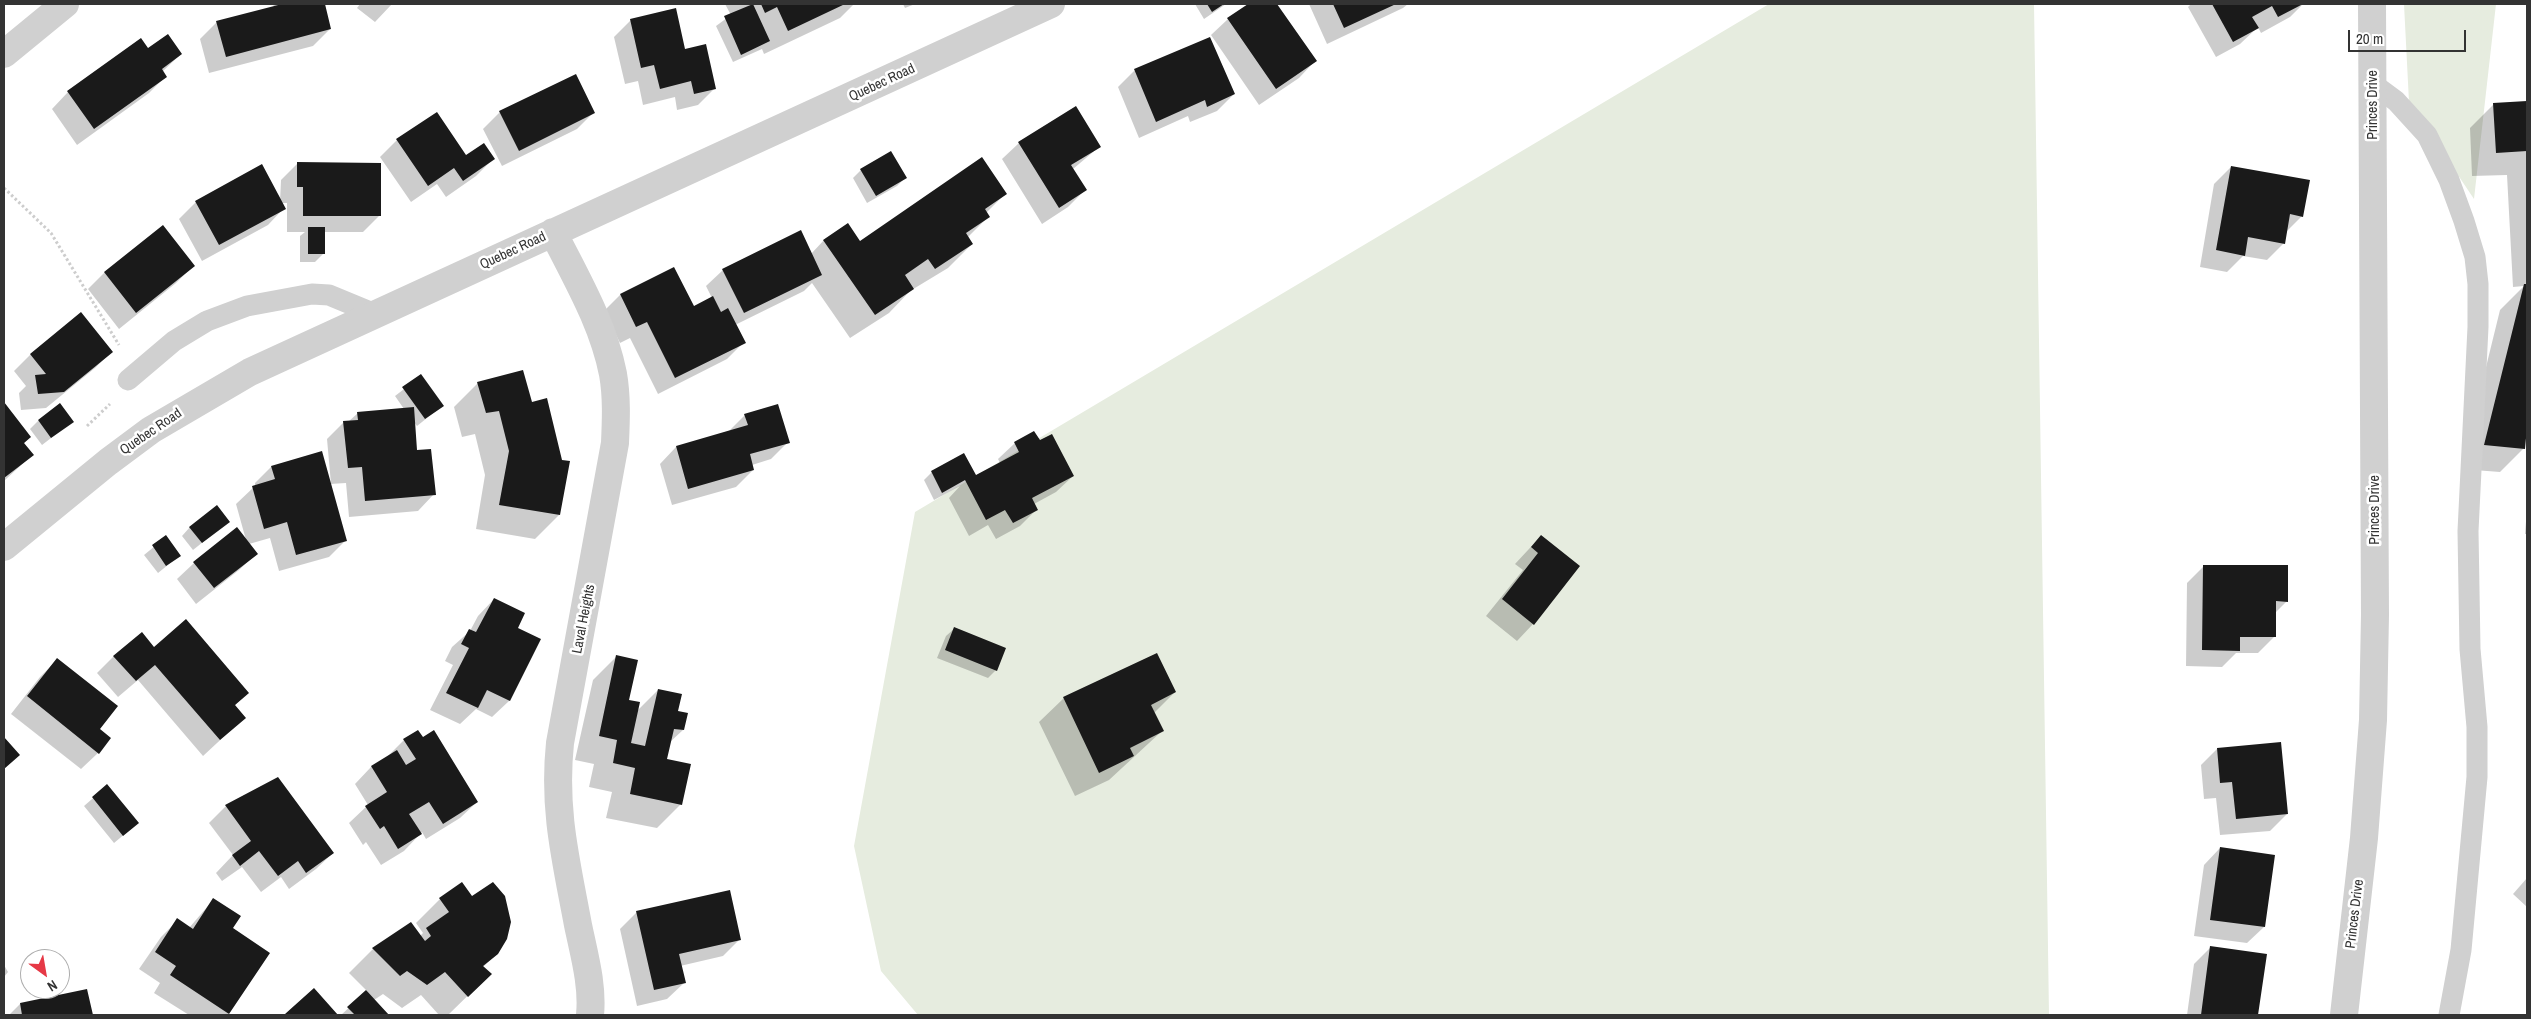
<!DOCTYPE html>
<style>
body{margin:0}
#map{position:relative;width:2531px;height:1019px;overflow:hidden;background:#fff;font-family:"Archivo Narrow",sans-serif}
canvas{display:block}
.frame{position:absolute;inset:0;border:5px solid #333;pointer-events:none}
.north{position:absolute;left:20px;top:949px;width:50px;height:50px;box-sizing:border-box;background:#fff;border:1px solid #adadad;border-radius:50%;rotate:148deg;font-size:14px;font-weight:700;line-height:20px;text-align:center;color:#333}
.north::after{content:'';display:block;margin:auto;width:18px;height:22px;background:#e63946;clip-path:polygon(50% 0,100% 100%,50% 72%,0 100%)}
.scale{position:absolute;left:2348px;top:30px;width:118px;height:22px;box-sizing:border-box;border:2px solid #333;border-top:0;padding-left:6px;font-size:15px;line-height:18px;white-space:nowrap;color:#333;-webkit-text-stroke:4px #fff;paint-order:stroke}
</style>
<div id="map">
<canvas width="2531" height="1019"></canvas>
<div class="frame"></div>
<div class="north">N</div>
<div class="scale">20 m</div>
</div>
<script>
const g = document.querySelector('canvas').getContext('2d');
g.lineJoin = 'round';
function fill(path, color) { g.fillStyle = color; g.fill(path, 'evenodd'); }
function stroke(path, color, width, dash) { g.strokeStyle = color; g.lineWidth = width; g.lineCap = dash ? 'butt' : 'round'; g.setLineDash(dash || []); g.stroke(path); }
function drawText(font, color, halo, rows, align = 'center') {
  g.font = font + ' "Archivo Narrow",sans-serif'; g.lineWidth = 5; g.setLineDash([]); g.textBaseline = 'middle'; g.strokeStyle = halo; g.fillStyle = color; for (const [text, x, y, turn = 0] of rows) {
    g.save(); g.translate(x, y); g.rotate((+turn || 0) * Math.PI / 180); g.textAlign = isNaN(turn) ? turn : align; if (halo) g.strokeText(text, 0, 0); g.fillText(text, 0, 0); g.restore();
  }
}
const green = new Path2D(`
 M 1769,4 L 2034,4 L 2049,1015 L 918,1015 L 881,971 L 854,846 L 915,512 Z
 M 2404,4 L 2496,4 L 2474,199 L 2409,102 Z`);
const shadow = new Path2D(`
 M 273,4 L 323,4 L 330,29 L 313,46 L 209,73 L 200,39 L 217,22 L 274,7 Z
 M 360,4 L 392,4 L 375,22 L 357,8 Z
 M 725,4 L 854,4 L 840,18 L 764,54 L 762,49 L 733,62 L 716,26 L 731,15 Z
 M 903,4 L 915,4 L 905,8 Z
 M 1195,4 L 1226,4 L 1204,19 Z
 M 1250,4 L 1275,4 L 1315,61 L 1299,78 L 1259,105 L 1211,35 L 1228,19 Z
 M 1309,4 L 1408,4 L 1403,8 L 1327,44 Z
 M 2191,4 L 2303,4 L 2290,17 L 2261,33 L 2258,27 L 2240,44 L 2216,57 L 2188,7 Z
 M 631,20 L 684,50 L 715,88 L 698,105 L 677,110 L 675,97 L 643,105 L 638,81 L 625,84 L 614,37 Z
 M 1209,39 L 1234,94 L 1217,111 L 1190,122 L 1188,116 L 1139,138 L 1118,87 L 1134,71 Z
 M 148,49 L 181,54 L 162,72 L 165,77 L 149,93 L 77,145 L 52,109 L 68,92 Z
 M 2527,102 L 2527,415 L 2524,448 L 2500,472 L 2461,469 L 2500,310 L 2524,286 L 2513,287 L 2507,175 L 2472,176 L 2470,128 L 2494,104 Z
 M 500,112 L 593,113 L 577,129 L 502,166 L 483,129 Z
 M 397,140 L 466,157 L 493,159 L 476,176 L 446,197 L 437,184 L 411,202 L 380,157 Z
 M 1019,143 L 1099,147 L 1073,169 L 1085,190 L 1068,207 L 1042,224 L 1002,159 Z
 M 297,164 L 380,215 L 363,232 L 324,232 L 323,254 L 315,262 L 300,262 L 300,236 L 305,232 L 287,232 L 287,203 L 281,203 L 284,208 L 268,225 L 202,261 L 179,219 L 196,202 L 280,202 L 281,180 Z
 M 2231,167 L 2302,216 L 2285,233 L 2284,243 L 2267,260 L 2243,256 L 2227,272 L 2200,267 L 2214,184 Z
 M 861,170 L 905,178 L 897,186 L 867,203 L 853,178 Z
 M 1005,194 L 986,213 L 988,217 L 967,238 L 972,244 L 948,268 L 910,291 L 889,313 L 850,338 L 812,283 L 804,291 L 735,325 L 744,342 L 727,359 L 658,394 L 630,338 L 620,343 L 604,311 L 620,295 L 693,308 L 712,298 L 706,286 L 723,270 L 811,254 L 824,240 L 859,242 Z
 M 163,227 L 193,266 L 176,283 L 119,329 L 88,289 L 104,273 Z
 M 81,314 L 112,351 L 95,368 L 46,408 L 21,410 L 19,393 L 26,386 L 14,371 L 30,355 Z
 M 421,376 L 442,406 L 417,426 L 414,422 L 416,451 L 434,494 L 418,511 L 349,517 L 346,483 L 330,484 L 346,540 L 329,557 L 279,571 L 270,538 L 249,544 L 256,554 L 239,570 L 196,604 L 177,579 L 194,563 L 246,540 L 236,504 L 255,486 L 255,483 L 271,467 L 331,484 L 327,439 L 344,422 L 348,422 L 358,413 L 404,409 L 395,396 Z
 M 478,383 L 531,404 L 559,515 L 535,539 L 476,529 L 485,475 L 475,434 L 462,437 L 454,407 Z
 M 4,404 L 30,437 L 23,444 L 32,455 L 4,481 Z
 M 745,415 L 788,442 L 771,459 L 752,465 L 753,470 L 736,487 L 672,505 L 660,464 L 676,447 L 728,432 Z
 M 38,421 L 72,422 L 42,445 L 30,429 Z
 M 1039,442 L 1073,476 L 1056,492 L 1034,504 L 1037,509 L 1020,526 L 996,539 L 988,525 L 969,536 L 949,498 L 960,486 L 934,500 L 924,480 L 932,472 L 975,476 L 1000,463 L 998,459 L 1015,443 Z
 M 2527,509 L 2527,534 L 2525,534 Z
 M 228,522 L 193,550 L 182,536 L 190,527 Z
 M 1541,536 L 1533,624 L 1517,641 L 1486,616 L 1523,570 L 1515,564 Z
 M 166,537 L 179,556 L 158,573 L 144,555 Z
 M 2204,566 L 2287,601 L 2275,613 L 2274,637 L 2258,653 L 2236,653 L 2222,667 L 2186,666 L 2187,583 Z
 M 494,599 L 516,628 L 509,701 L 492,717 L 476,709 L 460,724 L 430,710 L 453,665 L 445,661 L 452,647 L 470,631 L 478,616 Z
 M 955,628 L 996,670 L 988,678 L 937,658 L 946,636 Z
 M 154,648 L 247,693 L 234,706 L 244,718 L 203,756 L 138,680 L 118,697 L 97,673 L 114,656 Z
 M 1156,654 L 1175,692 L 1154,713 L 1162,731 L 1109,780 L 1075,796 L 1039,722 L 1064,698 Z
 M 617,656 L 627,701 L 636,712 L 658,690 L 677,712 L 683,730 L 670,742 L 666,760 L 681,804 L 657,828 L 606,818 L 612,792 L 589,787 L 594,764 L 575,760 L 593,680 Z
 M 57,660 L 98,729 L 98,753 L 81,769 L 11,714 L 40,677 Z
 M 404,740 L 477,802 L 460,818 L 426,839 L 422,832 L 404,851 L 381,865 L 366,842 L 363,845 L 349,823 L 368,805 L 355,784 L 371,767 L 387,757 Z
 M 2217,749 L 2287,814 L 2270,831 L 2220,835 L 2216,798 L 2204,799 L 2201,765 Z
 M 107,786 L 138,823 L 114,843 L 84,806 Z
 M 226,806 L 333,853 L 316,869 L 289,889 L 281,877 L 261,892 L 242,867 L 222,881 L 216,873 L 233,855 L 209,823 Z
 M 2220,848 L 2264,927 L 2247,943 L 2194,936 L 2204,865 Z
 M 2527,878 L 2527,907 L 2513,894 Z
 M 440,899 L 497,954 L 483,967 L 490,974 L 448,1015 L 439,1015 L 421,995 L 402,1008 L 383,994 L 374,1000 L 387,1015 L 341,1015 L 367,991 L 349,973 L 373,949 L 420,936 L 423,933 L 416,923 Z
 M 213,900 L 231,929 L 228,1014 L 189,1015 L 154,993 L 160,983 L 139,969 L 161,937 L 178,920 L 189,928 Z
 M 637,912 L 740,939 L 723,956 L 680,966 L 684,983 L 667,999 L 637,1006 L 620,929 Z
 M 2211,947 L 2265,955 L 2257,1015 L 2187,1015 L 2194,964 Z
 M 4,965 L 8,972 L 4,977 Z
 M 314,990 L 337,1015 L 286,1015 Z
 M 86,991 L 91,1015 L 9,1015 L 20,1004 Z`);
const building = new Path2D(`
 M 282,4 L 325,4 L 331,29 L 226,57 L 216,21 Z
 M 753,4 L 770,41 L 741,55 L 724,16 Z
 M 761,4 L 845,4 L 788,31 L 777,7 L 765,13 Z
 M 1207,4 L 1224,4 L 1212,12 Z
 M 1248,4 L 1277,4 L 1317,61 L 1276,89 L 1227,18 Z
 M 1333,4 L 1396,4 L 1344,28 Z
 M 2212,4 L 2303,4 L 2278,17 L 2272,6 L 2252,17 L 2259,28 L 2233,42 Z
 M 676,8 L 685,49 L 706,44 L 716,89 L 694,94 L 691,81 L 660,89 L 654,65 L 641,68 L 630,19 Z
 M 168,34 L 182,54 L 162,69 L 167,77 L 94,129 L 67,91 L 141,38 L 148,48 Z
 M 1210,37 L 1235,94 L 1207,107 L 1205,100 L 1156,122 L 1134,69 Z
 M 576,74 L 595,113 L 519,151 L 499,111 Z
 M 2527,101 L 2527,151 L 2496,153 L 2493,103 Z
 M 1076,106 L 1101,147 L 1071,165 L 1087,190 L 1059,208 L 1018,142 Z
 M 437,112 L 466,155 L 484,143 L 495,159 L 463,181 L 454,168 L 428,186 L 396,139 Z
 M 891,151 L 907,178 L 876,196 L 860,169 Z
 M 982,157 L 1007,194 L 985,209 L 990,217 L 966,233 L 973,244 L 935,269 L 928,259 L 905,275 L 914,289 L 875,315 L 823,240 L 848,223 L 860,241 Z
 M 297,162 L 381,163 L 381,216 L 303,216 L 303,187 L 297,187 Z
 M 262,164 L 286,209 L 219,245 L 195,201 Z
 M 2231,166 L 2310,180 L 2303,217 L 2290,214 L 2285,244 L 2248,237 L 2245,256 L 2216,250 Z
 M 163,225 L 195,266 L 136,313 L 104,272 Z
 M 308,227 L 325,227 L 325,254 L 308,254 Z
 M 801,230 L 822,275 L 744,313 L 722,269 Z
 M 674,267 L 694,306 L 713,296 L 721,312 L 728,308 L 746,343 L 675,378 L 647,322 L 636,327 L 620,294 Z
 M 2524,284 L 2527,284 L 2527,427 L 2525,449 L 2484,445 Z
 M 81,312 L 113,352 L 64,392 L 38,394 L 35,375 L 46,374 L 30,354 Z
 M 523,370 L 532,402 L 547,398 L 562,460 L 570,461 L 560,515 L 499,505 L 509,451 L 499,411 L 486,413 L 477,382 Z
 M 421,374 L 444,406 L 425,419 L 402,387 Z
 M 4,402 L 31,437 L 24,443 L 34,455 L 4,478 Z
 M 60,403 L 74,422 L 51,438 L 38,420 Z
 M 778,404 L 790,443 L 750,454 L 754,470 L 688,489 L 676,446 L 748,425 L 744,414 Z
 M 414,407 L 417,450 L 431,449 L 436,495 L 365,501 L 362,467 L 348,468 L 343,421 L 358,420 L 357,412 Z
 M 1034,431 L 1040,440 L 1052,434 L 1074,476 L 1032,498 L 1038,510 L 1013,523 L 1005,510 L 986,520 L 965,480 L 942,493 L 931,471 L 964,453 L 976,475 L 1019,452 L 1014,442 Z
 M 322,451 L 347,541 L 296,555 L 287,522 L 264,529 L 252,486 L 275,479 L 271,466 Z
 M 217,505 L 230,522 L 202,543 L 189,527 Z
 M 237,527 L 258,554 L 214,588 L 193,562 Z
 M 166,535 L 181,556 L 166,566 L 152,545 Z
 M 1541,535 L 1580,566 L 1534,625 L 1502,599 L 1538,553 L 1531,547 Z
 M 2203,565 L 2288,565 L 2288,602 L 2276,601 L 2276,637 L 2240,637 L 2240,651 L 2202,650 Z
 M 494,598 L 525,613 L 518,628 L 541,639 L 510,701 L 487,690 L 478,708 L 446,693 L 469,648 L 461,644 L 469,629 L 476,632 Z
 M 186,619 L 249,693 L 235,705 L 246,718 L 220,740 L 155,665 L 136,681 L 113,656 L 142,632 L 154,647 Z
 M 954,627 L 1006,648 L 997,671 L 945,650 Z
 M 1157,653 L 1176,692 L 1151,705 L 1164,731 L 1130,748 L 1134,756 L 1099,773 L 1063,697 Z
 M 616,655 L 638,660 L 629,700 L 640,702 L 631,743 L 645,746 L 658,689 L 682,694 L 678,711 L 688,713 L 684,730 L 674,729 L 667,759 L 691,764 L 682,805 L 630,794 L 635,768 L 613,763 L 617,740 L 599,736 Z
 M 57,658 L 118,706 L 100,729 L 111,738 L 99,754 L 27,696 Z
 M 418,730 L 423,737 L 434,730 L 478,802 L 443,824 L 429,802 L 409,814 L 422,834 L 398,849 L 384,826 L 380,829 L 365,806 L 387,792 L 371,766 L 397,750 L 406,765 L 416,759 L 403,739 Z
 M 4,737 L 20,755 L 4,769 Z
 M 2281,742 L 2288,814 L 2236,819 L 2232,782 L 2220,783 L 2217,748 Z
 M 278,777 L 334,853 L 306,873 L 298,861 L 278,876 L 259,851 L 240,866 L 232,855 L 251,841 L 225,805 Z
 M 107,784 L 139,823 L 123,836 L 92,797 Z
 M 2220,847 L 2275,855 L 2265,927 L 2210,920 Z
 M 462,882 L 472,896 L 493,882 L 505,896 L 511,922 L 507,939 L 498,954 L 483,966 L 492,974 L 468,997 L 445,972 L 427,985 L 407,971 L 400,976 L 372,948 L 411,922 L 425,941 L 431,936 L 426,928 L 449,912 L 439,898 Z
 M 730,890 L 741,940 L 679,954 L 686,983 L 654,990 L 636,911 Z
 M 213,898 L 241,916 L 233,928 L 270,953 L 229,1014 L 170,975 L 176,966 L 155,952 L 177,918 L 193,929 Z
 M 2210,946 L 2267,954 L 2258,1015 L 2201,1015 Z
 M 314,988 L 338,1015 L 286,1015 L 285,1014 Z
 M 87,989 L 93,1015 L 22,1015 L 20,1003 Z
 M 366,990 L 389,1015 L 355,1015 L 347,1007 Z`);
const path = new Path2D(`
 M 4,188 L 51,233 L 119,345
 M 87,426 L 110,404`);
const service = new Path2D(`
 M 2373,84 L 2396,101 L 2427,135 L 2449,180 L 2464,221 L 2475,257 L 2478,284 L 2478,327 L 2468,531 L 2470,649 L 2477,727 L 2477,777 L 2461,950 L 2449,1015
 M 128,380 L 174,341 L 207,321 L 247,306 L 312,294 L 329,295 L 375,314`);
const minor = new Path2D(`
 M 4,54 L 65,4
 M 553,232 C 576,278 603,323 613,374 C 617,397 616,420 615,443 L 560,743 C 553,810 566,860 578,925 C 584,954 593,985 590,1015
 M 4,547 L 108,462 L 151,430 L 250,372 L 1051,4`);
const tertiary = new Path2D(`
 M 2344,1015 L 2364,838 L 2373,720 L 2375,615 L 2372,4`);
const streetNames = [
 ["Quebec Road",882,83,-25],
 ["Princes Drive",2373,105,-90],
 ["Quebec Road",513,251,-25],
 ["Quebec Road",151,432,-34],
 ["Princes Drive",2375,510,-90],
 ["Laval Heights",584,619,-79],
 ["Princes Drive",2355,914,-83]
];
fill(green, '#e6ecdf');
fill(shadow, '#0003');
fill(building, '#1a1a1a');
stroke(path, '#cdcdcd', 3, [2.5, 2.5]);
stroke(service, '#d0d0d0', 21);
stroke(minor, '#d0d0d0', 28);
stroke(tertiary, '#d0d0d0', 28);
drawText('14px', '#333', '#fff', streetNames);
</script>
